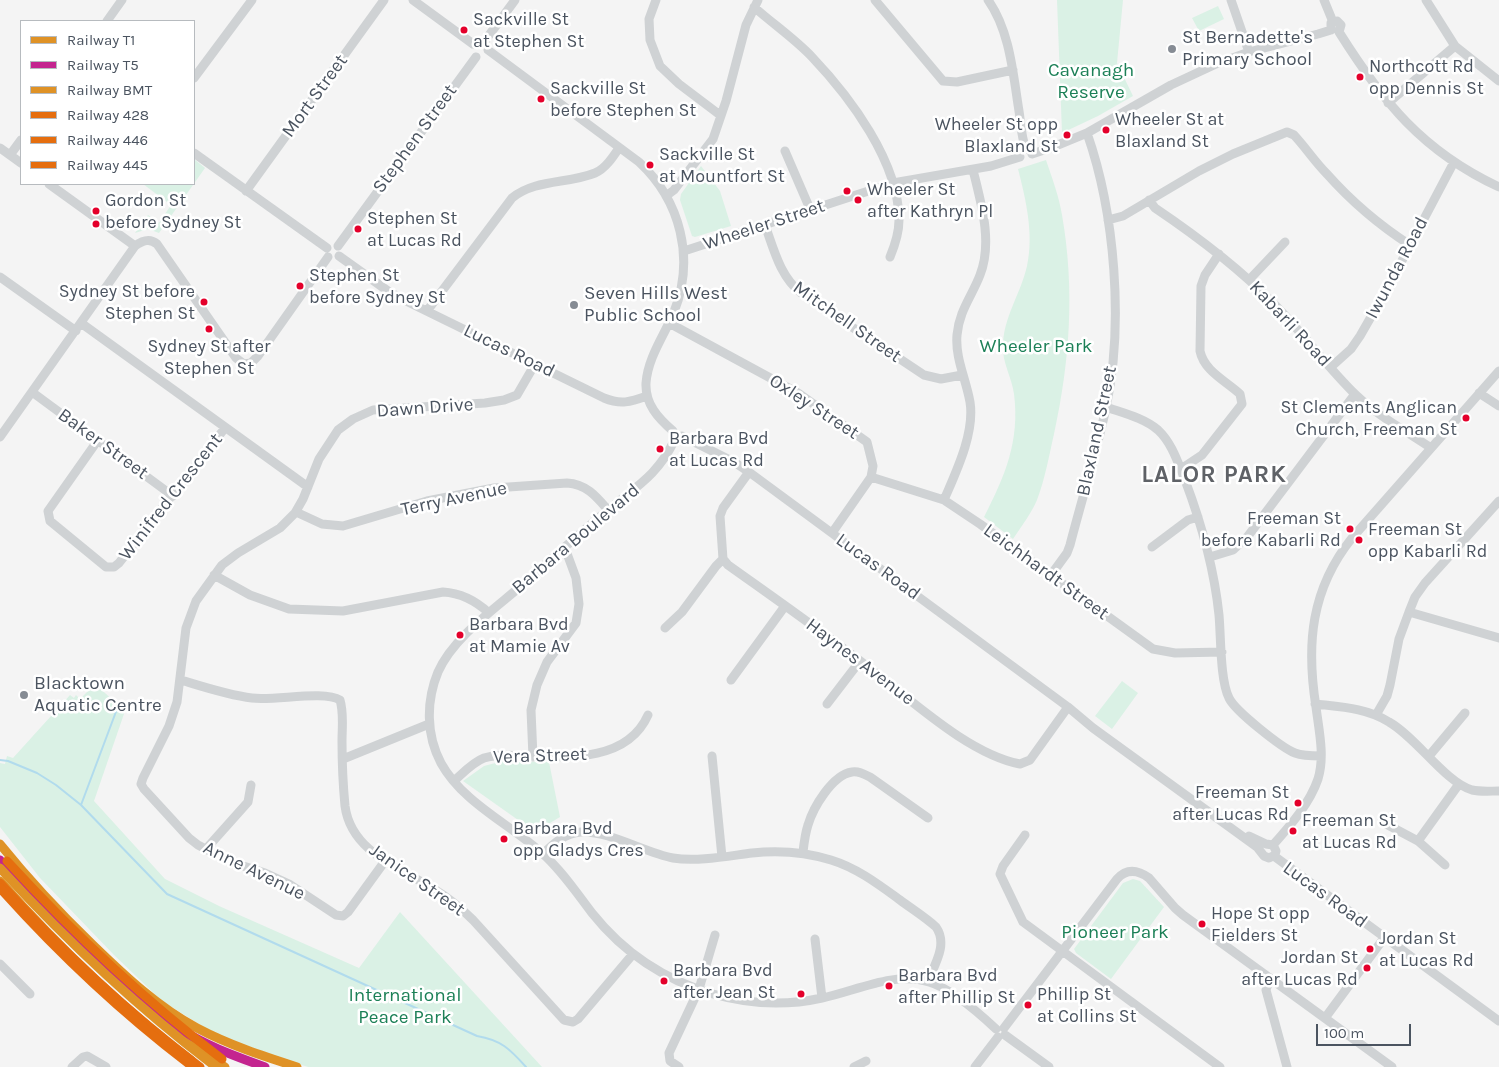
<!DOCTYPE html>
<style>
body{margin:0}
#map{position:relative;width:1499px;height:1067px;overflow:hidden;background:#f4f4f4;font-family:Karla,sans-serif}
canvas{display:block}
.legend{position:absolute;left:20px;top:20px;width:175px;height:165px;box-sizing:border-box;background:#fff;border:1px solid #b7bbbf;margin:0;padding:6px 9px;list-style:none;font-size:15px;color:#4b5460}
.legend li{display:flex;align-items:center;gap:10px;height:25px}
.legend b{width:25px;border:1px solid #b7bbbf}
.scale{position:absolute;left:1316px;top:1024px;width:95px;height:22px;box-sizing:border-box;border:2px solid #4b5460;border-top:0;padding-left:6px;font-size:15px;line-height:18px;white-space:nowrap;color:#4b5460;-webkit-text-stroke:4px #fff;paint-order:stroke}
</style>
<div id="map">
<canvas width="1499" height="1067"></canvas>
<ul class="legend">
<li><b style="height:6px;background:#df9226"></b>Railway T1</li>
<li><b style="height:6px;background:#c4258f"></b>Railway T5</li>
<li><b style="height:6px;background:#df9226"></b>Railway BMT</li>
<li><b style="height:6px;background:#e56e0f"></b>Railway 428</li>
<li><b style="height:6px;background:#e56e0f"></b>Railway 446</li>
<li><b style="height:6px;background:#e56e0f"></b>Railway 445</li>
</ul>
<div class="scale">100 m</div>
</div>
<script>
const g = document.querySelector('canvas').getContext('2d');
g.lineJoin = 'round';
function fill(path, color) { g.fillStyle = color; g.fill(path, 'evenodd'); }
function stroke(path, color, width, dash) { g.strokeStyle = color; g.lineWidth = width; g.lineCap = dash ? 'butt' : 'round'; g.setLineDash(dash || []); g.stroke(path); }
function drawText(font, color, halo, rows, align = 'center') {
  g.font = font + ' Karla,sans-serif'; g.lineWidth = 5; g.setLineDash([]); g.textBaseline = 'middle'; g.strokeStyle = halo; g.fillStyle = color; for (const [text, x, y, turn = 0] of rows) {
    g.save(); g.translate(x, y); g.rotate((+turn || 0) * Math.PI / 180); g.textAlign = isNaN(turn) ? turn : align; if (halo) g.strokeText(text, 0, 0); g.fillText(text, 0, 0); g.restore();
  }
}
const green = new Path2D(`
 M 1057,0 L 1123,0 L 1117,63 L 1133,96 L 1098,116 L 1062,133 Z
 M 1218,6 L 1224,19 L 1199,31 L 1192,18 Z
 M 194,159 L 205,168 L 159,233 L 148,229 L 135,233 L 148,215 L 159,223 L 171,205 L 143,184 L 194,184 Z
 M 1046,160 C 1052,178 1059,196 1062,215 C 1075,289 1070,361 1054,434 C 1049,456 1045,479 1037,500 C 1031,514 1021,527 1013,539 L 984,517 C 1005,476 1020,441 1014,394 C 1012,378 1002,362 1003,346 C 1003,318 1021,293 1027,266 C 1034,234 1026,200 1018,169 Z
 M 701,166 L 720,191 L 731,226 L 695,237 L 692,236 L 680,200 L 681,194 Z
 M 1122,681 L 1138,693 L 1112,729 L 1095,716 Z
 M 95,684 L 125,711 L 94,801 L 165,879 L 219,906 L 359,968 L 400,912 L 542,1067 L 308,1067 L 252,1049 L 207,1029 L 162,1001 L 114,955 L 40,878 L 0,827 L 0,763 L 5,764 L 7,756 L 13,758 L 70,695 L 74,698 L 76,695 L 80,699 Z
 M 503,761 L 549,762 L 560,817 L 535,832 L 463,781 L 484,766 Z
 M 1133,879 L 1140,881 L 1164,907 L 1111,979 L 1076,953 L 1074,949 L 1123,883 Z`);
const stream = new Path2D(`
 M 0,760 L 8,761 L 37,773 L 56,785 L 81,805 L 167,894 L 477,1036 C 501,1040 510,1049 526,1067
 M 81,805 L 117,709`);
const minor = new Path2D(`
 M 413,0 L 473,44
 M 656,0 L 649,19 L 650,40 L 660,66 L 679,84 L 720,115
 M 875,0 L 943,81 L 957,82 L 1013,70
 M 988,0 C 1010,31 1013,74 1019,111 C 1021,123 1021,137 1026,149
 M 1231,0 L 1249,52
 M 1324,0 L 1333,22
 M 1426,0 L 1455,46 L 1499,81
 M 754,7 C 773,24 795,39 812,57 C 850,97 899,162 899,220 C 899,233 895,245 890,257
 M 107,21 L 122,0
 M 1331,30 L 1331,23 L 1337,21 L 1341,25 L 1339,32
 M 1339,32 C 1383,102 1422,151 1499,187
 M 484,42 L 515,0
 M 488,50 L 639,162 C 681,201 695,259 674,312 C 664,336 648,357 646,383 C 645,404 658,418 673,431
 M 194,78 L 252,0
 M 1388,103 L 1455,46
 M 0,148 L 21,163
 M 785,151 L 810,209
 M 194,153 L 327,248
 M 1032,154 L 1053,147 L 1087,133 L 1171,85 L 1216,64 L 1249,52 L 1318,34 L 1331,30
 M 10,155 L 21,140
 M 49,184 L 135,246
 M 246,191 L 384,0
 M 666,196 L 674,190 L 713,139 L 726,101 L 746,25 L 758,0
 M 1149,200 L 1155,208 C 1198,237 1238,267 1274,304 C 1303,333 1327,367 1356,395 C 1378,416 1406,431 1431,448
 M 1108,220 L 1123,216 L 1199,171 L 1233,154 L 1287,132 L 1294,135 C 1306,148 1315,162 1327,174 C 1351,201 1379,225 1410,245
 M 765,225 C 774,250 780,276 801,293 L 924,375 L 941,379 L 962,375
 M 338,246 L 476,57
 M 684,251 L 893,183 L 991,166 L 1020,157
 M 339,256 L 388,291 L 400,298 L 604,398 C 621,405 630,402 647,396
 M 0,277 L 76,331
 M 1249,280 L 1285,242
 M 427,311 L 512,198 C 535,179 568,184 595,173 C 605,169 613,157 619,148
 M 81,323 L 308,487
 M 669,323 L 798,393 L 867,442 L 873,466 L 871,477 L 832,533
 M 1331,367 L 1351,349 L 1360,336 L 1387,289 L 1454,162
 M 32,392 L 173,496
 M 1479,393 L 1499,406
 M 1106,407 C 1123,413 1144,418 1158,430 C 1172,443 1178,463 1185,480 C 1202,525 1214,567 1219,615 C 1221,637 1220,680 1229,698 C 1235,711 1282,748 1295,753 C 1303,756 1313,756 1321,756
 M 682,436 L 734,462 L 749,472 L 1068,707 L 1093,728 L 1257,847 L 1264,856 L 1269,858 L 1275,855 L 1276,851 L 1273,845
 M 0,437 L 135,246 C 143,240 150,238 157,244 L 236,358 L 244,364 L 251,363 L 258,356 L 328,257
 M 675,439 C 658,475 637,486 608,510 C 579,534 550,560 521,586 C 493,610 453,638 438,672 C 426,701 426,735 441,763 C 463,803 510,824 543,854 C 562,871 576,892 592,913 C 623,952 665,980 713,994 C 748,1004 786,1006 822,998 C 856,991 894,971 929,982 C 950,988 980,1014 996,1029
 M 98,440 L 48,511 L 50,521 L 106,567 L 114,567 L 119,563 L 225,428
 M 1181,469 L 1202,455 L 1242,404 L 1240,394 C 1226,381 1204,371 1200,351 L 1201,286 L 1205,275 L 1219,254
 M 749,472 L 723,508 L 720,516 L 723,559 L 728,565 C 777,600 826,634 873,671 C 914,702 969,754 1020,764 L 1030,760 L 1068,707
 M 871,477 L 944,500 L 980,524 L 1153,649 L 1175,653 L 1222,652
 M 944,500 C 956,472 975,433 970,402 C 966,379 955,358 957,335 C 959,311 972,296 980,275 C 993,242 981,203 973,170
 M 296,512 L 322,524 L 343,526 L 427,501 L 494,488 L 567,483 C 586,484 596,496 608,510
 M 1152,547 L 1188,520 L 1198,517
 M 1210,557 L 1233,550 L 1248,536 L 1355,394
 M 214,575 L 250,595 L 289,609 L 343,611 L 443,592 C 462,593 476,601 489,613
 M 1051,575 L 1067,553 L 1070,545 C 1082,499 1096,454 1106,408 C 1124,324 1115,213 1087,133
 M 1409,612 L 1499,638
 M 665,628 L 682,612 L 716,566 L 723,559
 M 181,680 C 204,687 228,695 252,698 C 275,701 324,690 340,700 C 344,713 342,727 342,741 C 342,763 343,785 345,806 C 351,852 400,868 434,889 C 449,898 461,908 473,920 L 564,1020 L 573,1022 L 578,1019 L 633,954
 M 731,680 L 785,606
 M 827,704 L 860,661
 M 1315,704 C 1341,707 1367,708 1389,722 C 1417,738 1445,782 1472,790 C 1481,792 1490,791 1499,791
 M 1376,715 L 1387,696 L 1390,685 L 1399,639 L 1409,612 L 1415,597 L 1425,583 L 1499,501
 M 712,756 L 722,857
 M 1429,756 L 1465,713
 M 533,757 L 531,710 L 537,685 L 547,662 L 576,623 L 579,604 L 576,578 L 565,548
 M 343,759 L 429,724
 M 454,781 C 463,773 473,762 484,758 C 499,753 515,756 530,756 C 572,758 628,760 648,715
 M 1386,824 L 1418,841 L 1445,865
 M 1025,835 L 1003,866 L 1000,874 L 1023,922 L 1220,1067
 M 1249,836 L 1266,844 L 1273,845
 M 1418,841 L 1459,784
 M 1273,845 C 1290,826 1310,803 1318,779 C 1325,756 1319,731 1316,707 C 1306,644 1311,589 1352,538 L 1499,371
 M 206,849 L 248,802 L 251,785
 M 803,852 C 804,843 805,834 808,825 C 813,808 832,775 852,772 C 859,771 864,774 870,777 L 928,818
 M 543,854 C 554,843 565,833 581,832 C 607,830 646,853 673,858 C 697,862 728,856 752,853 C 780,850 805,852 831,860 C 857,868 878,884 900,900 C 912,909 925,917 936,927 C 948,944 935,964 928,981
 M 1274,856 L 1499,1021
 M 385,861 L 348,912 L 343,916 L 336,915 L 289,884 L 265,873 L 231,862 L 198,845 L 189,838 L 144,789 L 141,784 L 143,778 L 169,726 L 177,702 L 186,628 L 196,601 L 222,565 L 238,553 L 280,528 L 295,513 L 303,499 L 319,459 L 338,430 L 353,419 L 373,410 L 485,403 L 504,400 L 517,395 L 535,364
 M 815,939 L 822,998
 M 0,964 L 30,994
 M 1270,978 L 1266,990 L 1287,1067
 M 1325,1018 L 1384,938
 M 1004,1028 L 1117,879 C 1127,868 1138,870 1149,878 L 1175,908 L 1183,915 L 1392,1067
 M 1005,1035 L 1049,1067
 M 72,1067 L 83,1057 L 87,1056 L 106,1067
 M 679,1067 L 670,1061 L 669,1053 L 699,989 L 715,935
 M 854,1067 L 866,1061
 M 975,1067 L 998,1037`);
const rail1 = new Path2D(`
 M 0,844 C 29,880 60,913 93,945 C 125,976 158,1007 197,1028 C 229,1045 263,1056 297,1067
 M 0,881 C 58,947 121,1007 191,1060
 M 179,1033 L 225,1067`);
const rail2 = new Path2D(`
 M 0,860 C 25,891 54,921 83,949 C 116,981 151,1014 192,1036 C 215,1049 240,1058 265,1067`);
const rail3 = new Path2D(`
 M 0,868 C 67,941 137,1007 216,1067`);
const rail4 = new Path2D(`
 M 0,883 C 61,950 127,1012 200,1067`);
const rail5 = new Path2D(`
 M 7,861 C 74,934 144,1000 222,1059`);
const rail6 = new Path2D(`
 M 0,888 C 59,954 123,1014 193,1067`);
const markers = [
 [464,30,4.5,"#e4002b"],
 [1172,49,5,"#868c94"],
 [1360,77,4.5,"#e4002b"],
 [541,99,4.5,"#e4002b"],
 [1106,130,4.5,"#e4002b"],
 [1067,135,4.5,"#e4002b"],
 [650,165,4.5,"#e4002b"],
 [847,191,4.5,"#e4002b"],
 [858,200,4.5,"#e4002b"],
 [96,211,4.5,"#e4002b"],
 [96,224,4.5,"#e4002b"],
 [358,229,4.5,"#e4002b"],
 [300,286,4.5,"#e4002b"],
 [204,302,4.5,"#e4002b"],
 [574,305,5,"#868c94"],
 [209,329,4.5,"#e4002b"],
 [1466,418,4.5,"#e4002b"],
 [660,449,4.5,"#e4002b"],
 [1350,529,4.5,"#e4002b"],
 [1359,540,4.5,"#e4002b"],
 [460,635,4.5,"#e4002b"],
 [24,695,5,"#868c94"],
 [1298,803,4.5,"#e4002b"],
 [1293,831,4.5,"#e4002b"],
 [504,839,4.5,"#e4002b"],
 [1202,924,4.5,"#e4002b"],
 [1370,949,4.5,"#e4002b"],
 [1367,968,4.5,"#e4002b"],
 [664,981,4.5,"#e4002b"],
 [889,986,4.5,"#e4002b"],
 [801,994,4.5,"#e4002b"],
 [1028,1005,4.5,"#e4002b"]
];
const busNames = [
 ["Sackville St",473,20],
 ["at Stephen St",473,42],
 ["Northcott Rd",1369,67],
 ["opp Dennis St",1369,89],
 ["Sackville St",550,89],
 ["before Stephen St",550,111],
 ["Wheeler St at",1115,120],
 ["Blaxland St",1115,142],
 ["Wheeler St opp",1058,125,"right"],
 ["Blaxland St",1058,147,"right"],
 ["Sackville St",659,155],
 ["at Mountfort St",659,177],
 ["Wheeler St",867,190],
 ["after Kathryn Pl",867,212],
 ["Gordon St",105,201],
 ["before Sydney St",105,223],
 ["Stephen St",367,219],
 ["at Lucas Rd",367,241],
 ["Stephen St",309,276],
 ["before Sydney St",309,298],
 ["Sydney St before",195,292,"right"],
 ["Stephen St",195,314,"right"],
 ["Sydney St after",209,347,"center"],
 ["Stephen St",209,369,"center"],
 ["St Clements Anglican",1457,408,"right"],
 ["Church, Freeman St",1457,430,"right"],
 ["Barbara Bvd",669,439],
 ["at Lucas Rd",669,461],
 ["Freeman St",1341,519,"right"],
 ["before Kabarli Rd",1341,541,"right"],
 ["Freeman St",1368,530],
 ["opp Kabarli Rd",1368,552],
 ["Barbara Bvd",469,625],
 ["at Mamie Av",469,647],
 ["Freeman St",1289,793,"right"],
 ["after Lucas Rd",1289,815,"right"],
 ["Freeman St",1302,821],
 ["at Lucas Rd",1302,843],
 ["Barbara Bvd",513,829],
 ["opp Gladys Cres",513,851],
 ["Hope St opp",1211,914],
 ["Fielders St",1211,936],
 ["Jordan St",1379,939],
 ["at Lucas Rd",1379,961],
 ["Jordan St",1358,958,"right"],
 ["after Lucas Rd",1358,980,"right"],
 ["Barbara Bvd",673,971],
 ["after Jean St",673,993],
 ["Barbara Bvd",898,976],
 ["after Phillip St",898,998],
 ["Phillip St",1037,995],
 ["at Collins St",1037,1017]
];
const poiNames = [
 ["St Bernadette's",1182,38],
 ["Primary School",1182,60],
 ["Seven Hills West",584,294],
 ["Public School",584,316],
 ["Blacktown",34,684],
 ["Aquatic Centre",34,706]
];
const parkNames = [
 ["Cavanagh",1091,71],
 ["Reserve",1091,93],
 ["Wheeler Park",1036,347],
 ["Pioneer Park",1115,933],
 ["International",405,996],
 ["Peace Park",405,1018]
];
const streetNames = [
 ["Mort Street",315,96,-54],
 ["Stephen Street",415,139,-54],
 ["Wheeler Street",764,225,-18],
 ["Iwunda Road",1397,268,-62],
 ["Mitchell Street",847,322,35],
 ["Kabarli Road",1290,324,47],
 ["Lucas Road",509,351,26],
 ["Oxley Street",814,407,33],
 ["Dawn Drive",425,408,-4],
 ["Blaxland Street",1097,431,-78],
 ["Baker Street",103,444,36],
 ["Winifred Crescent",171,497,-52],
 ["Terry Avenue",454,499,-12],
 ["Barbara Boulevard",576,539,-40],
 ["Lucas Road",878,567,36],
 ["Leichhardt Street",1046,572,36],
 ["Haynes Avenue",860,662,37],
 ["Vera Street",540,756,-2],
 ["Anne Avenue",254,871,26],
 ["Janice Street",417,880,35],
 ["Lucas Road",1325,895,36]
];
const districtNames = [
 ["LALOR PARK",1214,475]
];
fill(green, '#daf1e5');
stroke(stream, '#b1dbed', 2);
stroke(minor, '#cfd2d4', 9);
stroke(rail1, '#df9226', 9);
stroke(rail2, '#c4258f', 9);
stroke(rail3, '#df9226', 9);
stroke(rail4, '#e56e0f', 9);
stroke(rail5, '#e56e0f', 9);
stroke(rail6, '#e56e0f', 9);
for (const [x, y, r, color] of markers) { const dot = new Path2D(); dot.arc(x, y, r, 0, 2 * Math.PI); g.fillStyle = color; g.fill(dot); stroke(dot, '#fff', 2); }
drawText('18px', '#4b5460', '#fff', busNames, 'left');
drawText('19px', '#4b5460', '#fff', poiNames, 'left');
drawText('19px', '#1c8057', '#fff', parkNames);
drawText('19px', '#4b5460', '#fff', streetNames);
g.letterSpacing = '1px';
drawText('bold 24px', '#5f6267', '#fff', districtNames);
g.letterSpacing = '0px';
</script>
